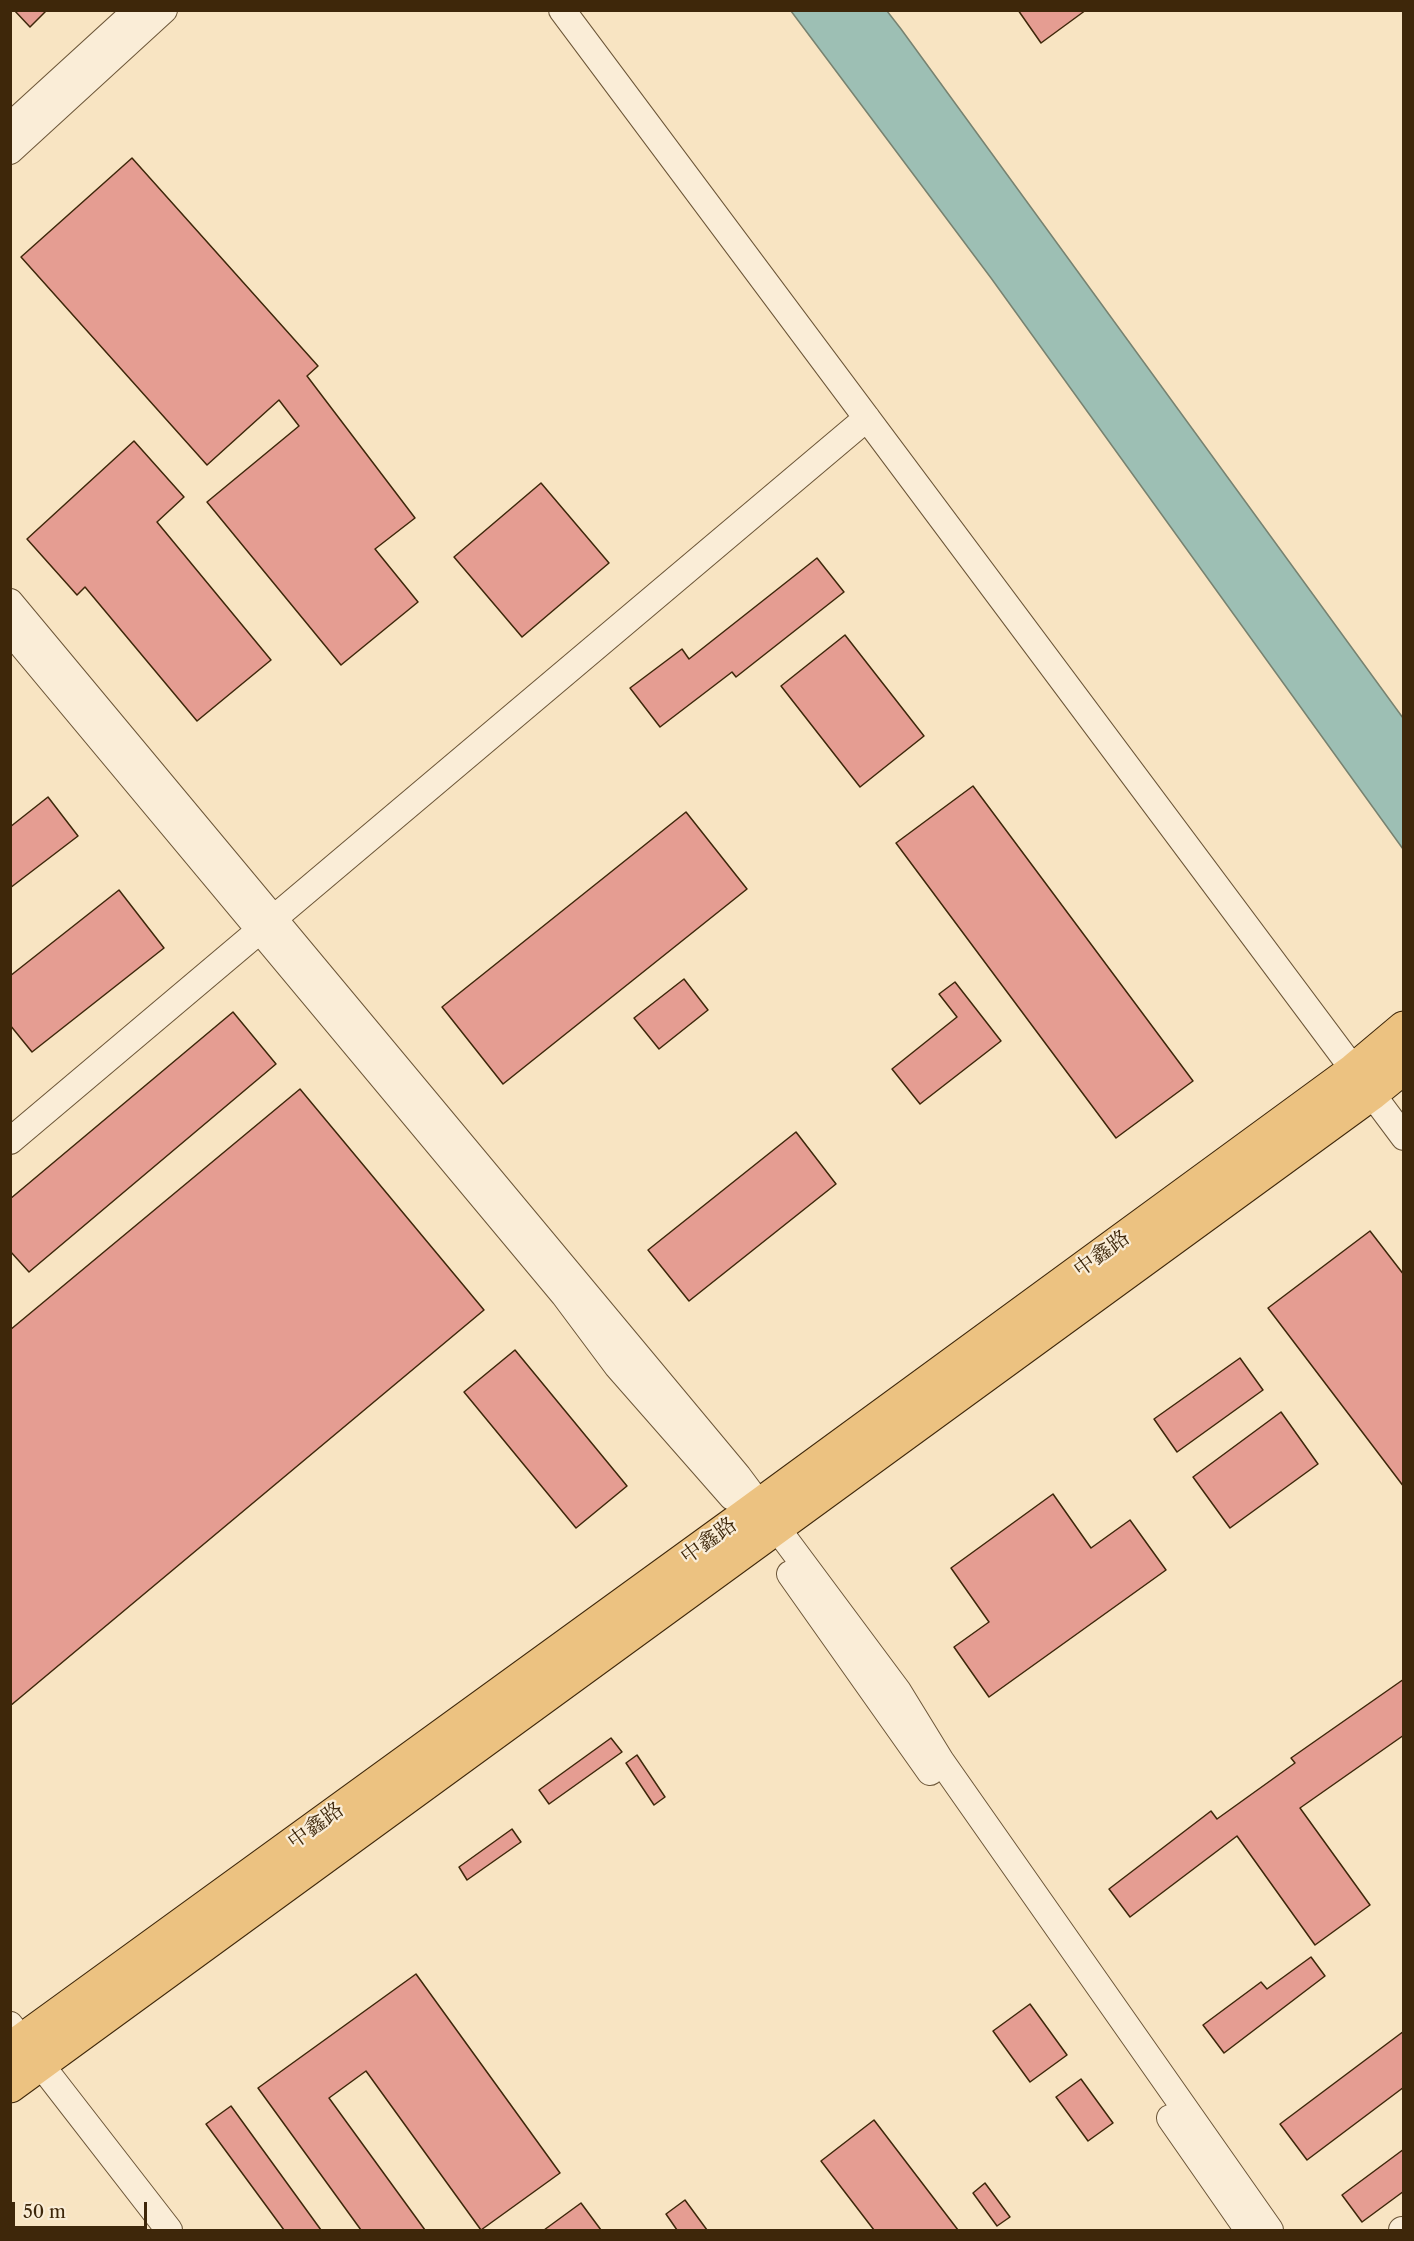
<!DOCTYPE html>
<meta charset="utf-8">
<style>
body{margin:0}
#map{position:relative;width:1414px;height:2241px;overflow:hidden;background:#f8e4c2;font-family:"Libre Caslon Text",serif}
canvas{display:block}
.frame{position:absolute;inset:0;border:12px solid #3e270a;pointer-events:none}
.scale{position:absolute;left:12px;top:2202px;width:135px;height:27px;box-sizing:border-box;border:3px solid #3e270a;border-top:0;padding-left:8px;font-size:18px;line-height:21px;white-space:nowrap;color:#3e270a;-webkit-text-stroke:4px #faedd7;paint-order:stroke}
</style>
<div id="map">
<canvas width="1414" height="2241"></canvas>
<div class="frame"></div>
<div class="scale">50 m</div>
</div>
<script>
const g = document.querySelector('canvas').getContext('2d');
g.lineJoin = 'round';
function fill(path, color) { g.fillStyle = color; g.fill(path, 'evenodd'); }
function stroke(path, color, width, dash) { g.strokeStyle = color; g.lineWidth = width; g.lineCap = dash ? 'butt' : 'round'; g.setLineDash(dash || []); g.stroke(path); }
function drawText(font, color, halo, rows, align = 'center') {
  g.font = font + ' "Libre Caslon Text","Noto Serif SC",serif'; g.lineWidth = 4.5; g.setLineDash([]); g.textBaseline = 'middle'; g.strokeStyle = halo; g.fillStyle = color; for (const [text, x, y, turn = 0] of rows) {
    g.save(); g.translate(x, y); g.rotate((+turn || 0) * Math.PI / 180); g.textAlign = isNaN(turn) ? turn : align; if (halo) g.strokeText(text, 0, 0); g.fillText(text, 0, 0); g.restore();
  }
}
const water = new Path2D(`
 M 791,11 L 887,11 L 901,29 L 1403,718 L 1403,849 L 991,278 Z`);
const building = new Path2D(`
 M 14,10 L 47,10 L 30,27 Z
 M 1018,10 L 1086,10 L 1041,43 Z
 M 132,158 L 318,366 L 307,376 L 415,518 L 375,549 L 418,602 L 341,665 L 207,502 L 299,426 L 279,400 L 207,465 L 21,257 Z
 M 134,441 L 184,497 L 157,522 L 271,660 L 197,721 L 85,587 L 77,595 L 27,539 Z
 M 541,483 L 609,563 L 522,637 L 454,557 Z
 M 817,558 L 844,592 L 736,677 L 732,672 L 660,727 L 630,688 L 682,649 L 689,659 Z
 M 845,635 L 924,736 L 860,787 L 781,686 Z
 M 973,786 L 1193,1081 L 1116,1138 L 896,843 Z
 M 48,797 L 78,836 L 10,888 L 10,827 Z
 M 686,812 L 747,889 L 503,1084 L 442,1007 Z
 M 119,890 L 164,948 L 32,1052 L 10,1025 L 10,976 Z
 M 684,979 L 708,1010 L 659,1049 L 634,1018 Z
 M 955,982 L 1001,1041 L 920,1104 L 892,1069 L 957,1017 L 939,994 Z
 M 233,1012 L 276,1064 L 29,1272 L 10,1251 L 10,1199 Z
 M 300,1089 L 484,1310 L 10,1706 L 10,1330 Z
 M 796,1132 L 836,1184 L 689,1301 L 648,1250 Z
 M 1370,1231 L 1404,1275 L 1404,1487 L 1268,1308 Z
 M 515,1350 L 627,1486 L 576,1528 L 464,1392 Z
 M 1240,1358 L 1263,1390 L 1177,1452 L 1154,1419 Z
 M 1281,1412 L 1318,1464 L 1230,1528 L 1193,1477 Z
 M 1053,1494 L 1091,1548 L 1130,1520 L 1166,1570 L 989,1697 L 954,1647 L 989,1622 L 951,1568 Z
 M 1404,1679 L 1404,1735 L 1300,1808 L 1370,1905 L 1315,1945 L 1237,1836 L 1130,1917 L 1109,1889 L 1211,1811 L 1217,1819 L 1295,1763 L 1291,1758 Z
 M 611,1738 L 622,1752 L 549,1804 L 539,1790 Z
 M 637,1755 L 665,1797 L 654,1805 L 626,1763 Z
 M 512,1829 L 521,1842 L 467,1880 L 459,1867 Z
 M 1311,1957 L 1325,1976 L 1224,2053 L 1203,2025 L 1261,1982 L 1267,1989 Z
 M 416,1974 L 560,2173 L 481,2230 L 366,2071 L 329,2098 L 425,2230 L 361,2230 L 258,2088 Z
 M 1030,2004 L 1067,2055 L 1030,2082 L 993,2031 Z
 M 1404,2031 L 1404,2087 L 1307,2160 L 1280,2124 Z
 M 1081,2079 L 1113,2123 L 1088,2141 L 1056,2097 Z
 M 231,2106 L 321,2230 L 284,2230 L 206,2124 Z
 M 874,2120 L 958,2230 L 874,2230 L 821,2161 Z
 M 1404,2149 L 1404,2191 L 1362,2222 L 1342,2195 Z
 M 985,2183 L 1010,2217 L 997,2226 L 973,2193 Z
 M 685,2200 L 707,2230 L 677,2230 L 666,2214 Z
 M 581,2203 L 601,2230 L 544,2230 Z`);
const minor = new Path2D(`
 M 562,10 L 1404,1137
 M 10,126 L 137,10
 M 10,151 L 164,10
 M 10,602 L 738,1476 L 898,1691 L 941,1761 L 1270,2230
 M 10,631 L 564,1295 L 617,1366 L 732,1497
 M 10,1141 L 867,418
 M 790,1574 L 930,1772
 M 10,2025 L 169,2230
 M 1170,2118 L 1248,2230
 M 1402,2230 L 1404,2230`);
const major = new Path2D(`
 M 10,2049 L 746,1515 L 1354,1070 L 1404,1028
 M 10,2086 L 1371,1094 L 1404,1067`);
const streetNames = [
 ["中鑫路",1102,1254,-36],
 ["中鑫路",709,1541,-36],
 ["中鑫路",316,1826,-36]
];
fill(water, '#9dbfb4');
stroke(water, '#778270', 1.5);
fill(building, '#e59d92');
stroke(building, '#3e270a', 1.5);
stroke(minor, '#6c5638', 28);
stroke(major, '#3e270a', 35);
stroke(minor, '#faedd7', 26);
stroke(major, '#ecc281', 33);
drawText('21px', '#3e270a', '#faedd7', streetNames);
</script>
